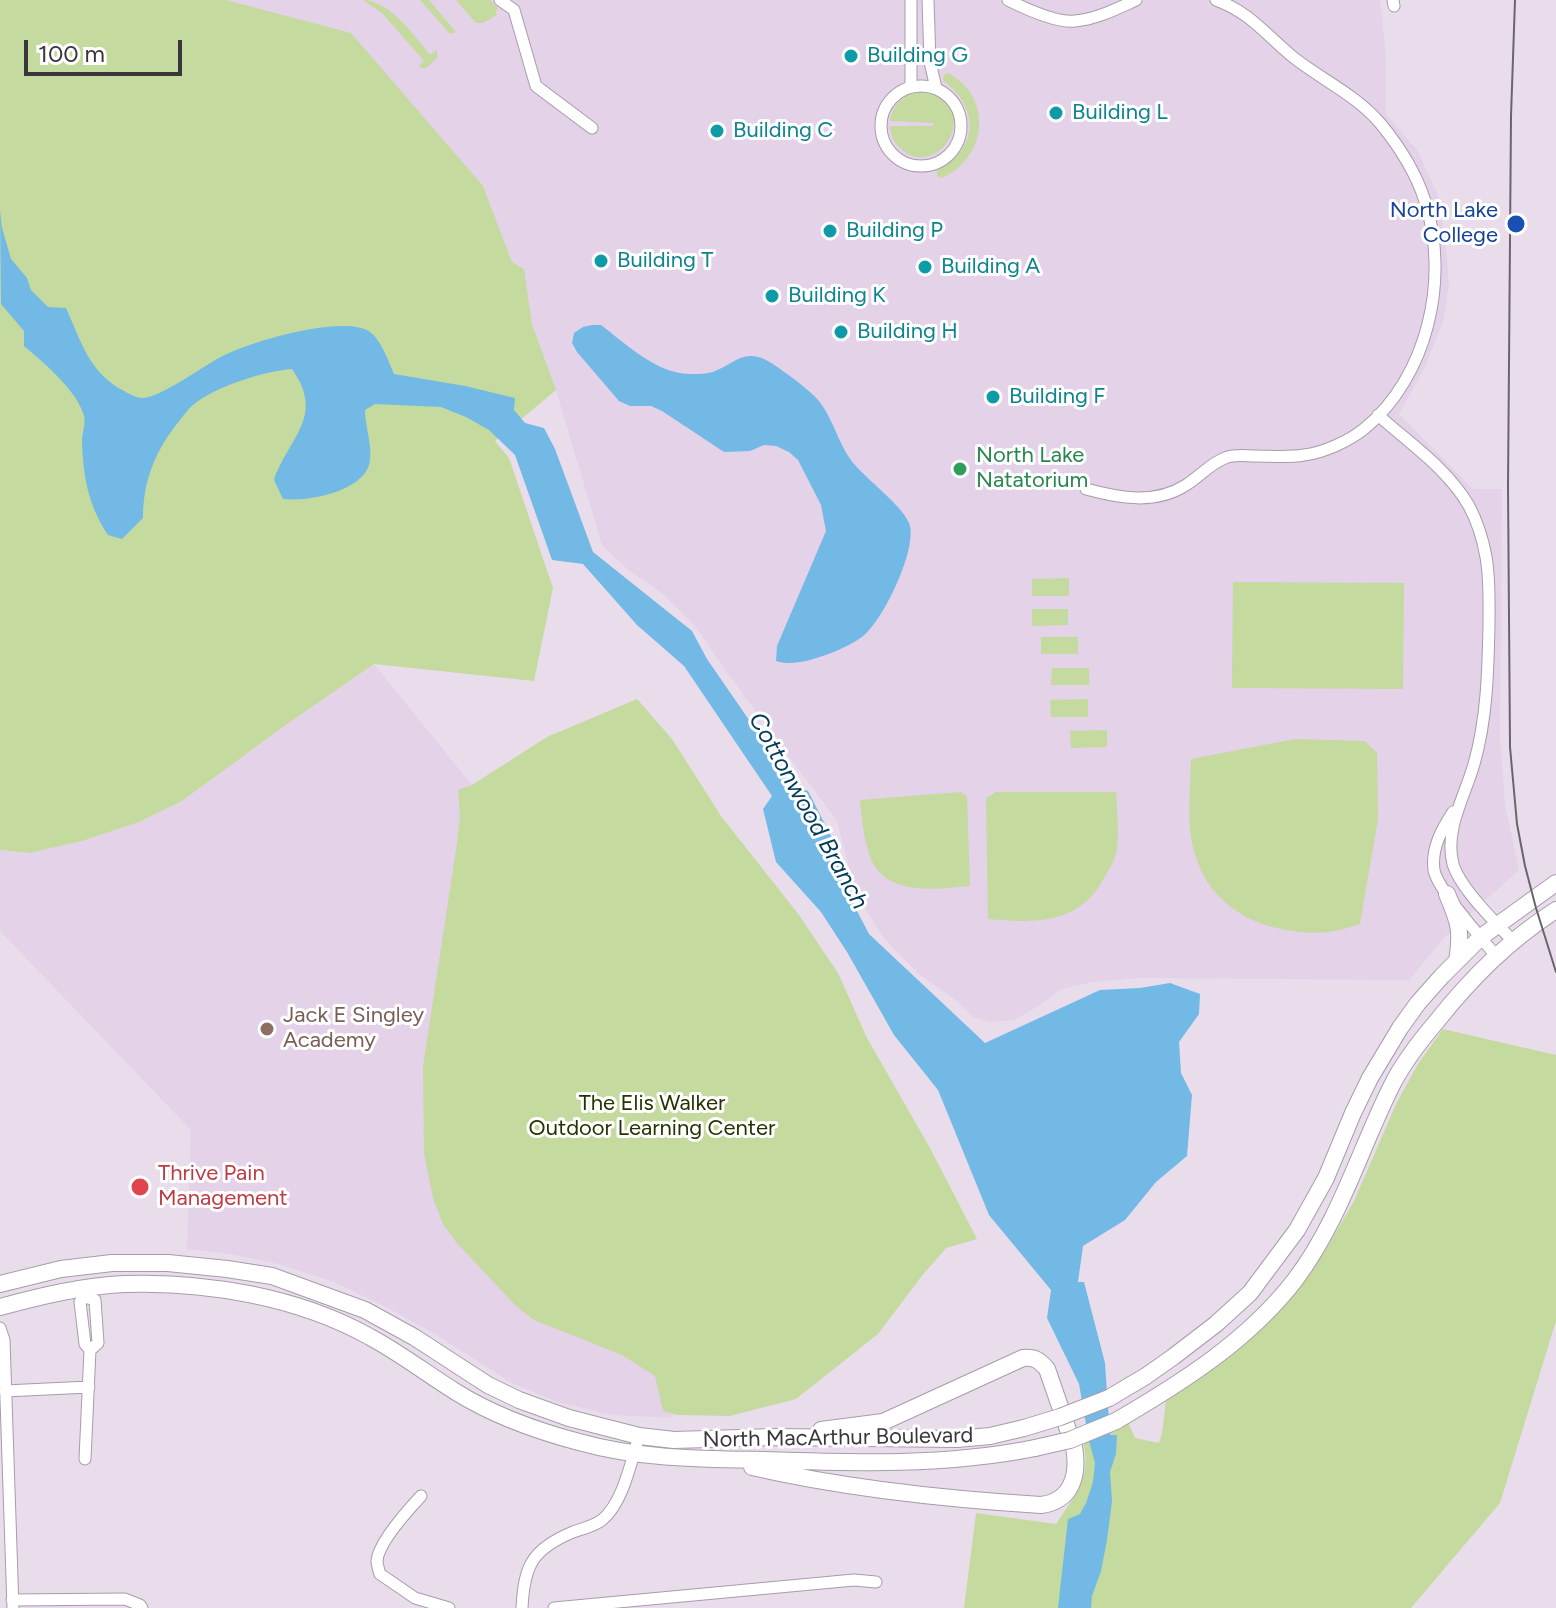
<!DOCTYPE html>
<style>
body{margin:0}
#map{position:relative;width:1556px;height:1608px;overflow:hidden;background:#e9ddec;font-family:Figtree,sans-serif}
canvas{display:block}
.scale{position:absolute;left:24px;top:40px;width:158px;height:36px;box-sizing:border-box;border:4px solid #3a363b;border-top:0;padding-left:10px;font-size:24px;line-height:28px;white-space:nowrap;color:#3a363b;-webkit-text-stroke:6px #fff;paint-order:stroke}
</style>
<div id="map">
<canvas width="1556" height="1608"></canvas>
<div class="scale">100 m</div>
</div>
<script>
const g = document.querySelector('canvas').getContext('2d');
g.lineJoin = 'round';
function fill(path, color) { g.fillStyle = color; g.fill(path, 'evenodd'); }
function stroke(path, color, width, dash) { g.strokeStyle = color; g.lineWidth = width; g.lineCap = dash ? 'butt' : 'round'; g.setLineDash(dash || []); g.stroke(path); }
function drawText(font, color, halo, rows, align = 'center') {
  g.font = font + ' Figtree,sans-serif'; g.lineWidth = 6; g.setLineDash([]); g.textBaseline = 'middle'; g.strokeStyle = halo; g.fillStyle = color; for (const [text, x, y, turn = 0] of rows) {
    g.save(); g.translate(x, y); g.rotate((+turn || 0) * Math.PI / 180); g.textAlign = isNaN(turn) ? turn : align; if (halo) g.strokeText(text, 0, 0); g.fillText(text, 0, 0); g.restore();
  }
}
const built = new Path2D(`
 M 226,0 L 1380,0 L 1386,57 L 1386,114 L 1417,150 L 1437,193 L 1446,248 L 1449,286 L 1443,321 L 1426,365 L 1399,414 L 1473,489 L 1502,489 L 1500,737 L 1505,804 L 1519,870 L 1443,939 L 1409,980 L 1141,978 L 1092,982 L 1062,989 L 1042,1004 L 1014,1020 L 990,1022 L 973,1017 L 957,1001 L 919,974 L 884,938 L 856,895 L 837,821 L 725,670 L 696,627 L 664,595 L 625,567 L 602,545 L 556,390 L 532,324 L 524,269 L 512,262 L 483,186 Z
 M 374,664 L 472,785 L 680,1365 L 671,1418 L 613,1415 L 557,1402 L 508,1381 L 435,1334 L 384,1306 L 334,1282 L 278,1264 L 230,1254 L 187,1249 L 191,1130 L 0,931 L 0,850 L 30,853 L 82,841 L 139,822 L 182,801 L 283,727 Z`);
const green = new Path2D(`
 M 0,0 L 226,0 L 351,33 L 483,186 L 512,262 L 524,269 L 532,324 L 556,390 L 495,441 L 509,458 L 553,588 L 534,681 L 374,664 L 283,727 L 182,801 L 139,822 L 82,841 L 30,853 L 0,850 Z
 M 363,0 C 389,0 415,36 430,55 L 437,50 L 437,58 L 426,68 L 420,68 L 419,66 L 424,61 L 383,14 Z
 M 420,0 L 429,0 L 456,32 L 450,34 Z
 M 456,0 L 490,0 L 498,8 L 495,13 L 497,15 L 483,23 L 476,23 Z
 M 948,73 C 993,97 988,157 942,178 L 937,176 L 937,171 C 943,165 951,162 957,156 C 981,129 968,99 943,80 L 944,74 Z
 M 922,91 C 987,103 939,184 900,148 C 894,142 890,135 890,126 L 933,126 L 934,123 L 890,121 C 893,103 904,94 922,91 Z
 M 1069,578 L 1069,596 L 1032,596 L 1032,579 Z
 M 1233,582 L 1404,583 L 1403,689 L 1232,688 Z
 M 1032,609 L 1068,609 L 1068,625 L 1032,626 Z
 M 1041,637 L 1078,637 L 1078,654 L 1041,654 Z
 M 1052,668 L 1089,668 L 1089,685 L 1051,685 Z
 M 637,699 L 672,739 L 721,816 L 799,915 L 838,973 L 867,1038 L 930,1148 L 977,1239 L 946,1248 L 921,1277 L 878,1334 L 796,1399 L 730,1416 L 677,1415 L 663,1411 L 655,1376 L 622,1355 L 534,1320 L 516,1306 L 456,1242 L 443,1224 L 433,1198 L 424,1153 L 423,1066 L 457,843 L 460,816 L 458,790 L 472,785 L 547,737 Z
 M 1088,699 L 1088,717 L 1051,717 L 1050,700 Z
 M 1107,730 L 1107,747 L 1071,748 L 1070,731 Z
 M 1295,739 L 1365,741 L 1377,753 L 1378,819 L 1360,924 C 1333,934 1309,935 1281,929 C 1228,918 1194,882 1190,827 C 1188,805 1191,781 1191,759 Z
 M 961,792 L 967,797 L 970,886 C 933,889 880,898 868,850 C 863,834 862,817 860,800 Z
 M 996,792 L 1116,792 C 1117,810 1119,831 1117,849 C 1116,859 1109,869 1104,878 C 1079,925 1035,923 988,919 L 986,798 Z
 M 1443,1029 L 1556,1055 L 1556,1321 L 1500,1503 L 1411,1608 L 964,1608 L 976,1513 L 1056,1524 C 1075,1495 1092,1478 1083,1442 L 1128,1422 L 1135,1438 L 1159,1443 L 1162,1433 L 1166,1401 L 1203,1377 L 1274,1315 L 1325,1251 L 1354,1201 L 1397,1102 L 1418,1064 Z`);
const water = new Path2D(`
 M 0,210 L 2,228 L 11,259 L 27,278 L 31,290 L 48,307 L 66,308 C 81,341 89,373 124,391 C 129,394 135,397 141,398 C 158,399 201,368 217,359 C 243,343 344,313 370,332 C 382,341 388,361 394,374 L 465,386 L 515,398 L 514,410 L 525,423 L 544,428 L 555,449 L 593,552 L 692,631 L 707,659 L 780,765 L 791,786 L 808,791 L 833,840 L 844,886 L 869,934 L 985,1043 L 1100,990 L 1140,988 L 1170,983 L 1200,994 L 1199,1014 L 1179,1042 L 1181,1073 L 1192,1095 L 1187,1156 L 1156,1182 L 1125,1220 L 1083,1246 L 1078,1282 L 1084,1282 L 1105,1363 L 1110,1435 L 1117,1435 L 1116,1454 L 1110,1472 L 1112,1501 L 1107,1540 L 1101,1571 L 1092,1596 L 1091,1608 L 1058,1608 L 1068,1519 L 1080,1514 L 1086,1503 L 1093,1482 L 1095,1463 L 1089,1441 L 1079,1384 L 1047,1318 L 1051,1290 L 989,1215 L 938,1090 L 894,1035 L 847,952 L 821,912 L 776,862 L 763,809 L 772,796 L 684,666 L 637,625 L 583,564 L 552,560 L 515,455 L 489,430 L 466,417 L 441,407 L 375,404 L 365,410 C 365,427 372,443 370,460 C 367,491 308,502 283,499 L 274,480 C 288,438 326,417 292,369 C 264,371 214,387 193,405 C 188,409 184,415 180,420 C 156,449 143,480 143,518 L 122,539 L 108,535 C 88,505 83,476 82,441 C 82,433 86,423 84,416 C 77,390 44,363 24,346 L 24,331 L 1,304 Z
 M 592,325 L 601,325 C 627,345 657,374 691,374 C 699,374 708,374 715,371 C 734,364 743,349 766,360 C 779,367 810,390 819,401 C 834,420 839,447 855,465 C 868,480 903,507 909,523 C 919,547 882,623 862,637 C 844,650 798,669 776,661 L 777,646 L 826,531 L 821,505 L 798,460 L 789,452 L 776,446 L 764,445 L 750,451 L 724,452 L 662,411 L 651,406 L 630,406 L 619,401 L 577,352 L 572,343 L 574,333 L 583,327 Z`);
const minor = new Path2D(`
 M 500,0 L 514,10 L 536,86 L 592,128
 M 911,0 L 911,87
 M 928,0 L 930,62 L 936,88
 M 1008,0 C 1024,8 1057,23 1075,21 C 1097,19 1116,9 1136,0
 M 1393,0 L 1394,6
 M881 126a40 40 0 1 1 80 0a40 40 0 1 1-80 0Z
 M 1378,415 C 1409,443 1448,469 1469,506 C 1477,521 1483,540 1486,557 C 1490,579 1489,602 1489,625 C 1488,671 1487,719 1474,764 C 1465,796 1444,830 1453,864 C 1460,888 1495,922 1513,941
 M 1086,489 C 1119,498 1155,505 1186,485 C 1199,477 1211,463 1225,458 C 1233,454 1247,456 1255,456 C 1271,456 1288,458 1304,455 C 1323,453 1349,441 1364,429 C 1428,377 1450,278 1425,201 C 1416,173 1399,146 1380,123 C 1356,95 1322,80 1293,57 C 1267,36 1250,12 1216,0
 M 1453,812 C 1442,829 1431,848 1434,870 C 1437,889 1482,938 1496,956
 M 84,1288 L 85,1297 L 80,1302 L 85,1344 L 90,1350 L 85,1459
 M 85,1297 L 95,1300 L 98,1343 L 90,1350
 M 0,1328 L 4,1340 L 13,1608
 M 5,1391 L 89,1387
 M 421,1496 C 408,1510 378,1543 377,1561 C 377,1563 379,1572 380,1574 L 415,1598 L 449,1608
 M 12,1600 L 125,1599 L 140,1605 L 142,1608
 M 522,1608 C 524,1566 532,1549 573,1532 C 582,1529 594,1526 602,1520 C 623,1503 631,1462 639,1436
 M 554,1608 L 854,1580 L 876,1582`);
const secondary = new Path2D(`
 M 1447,894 C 1459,922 1462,931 1457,961
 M 0,1284 L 61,1269 L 112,1263 L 168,1263 L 227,1269 L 272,1276 L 365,1310 L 414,1337 L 488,1385 L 519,1400 L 569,1418 L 639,1436 L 674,1440 L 774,1437 L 957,1439 L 990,1436 L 1024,1428
 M 0,1307 C 41,1296 82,1286 124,1284 C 205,1281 299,1297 370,1337 C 400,1353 427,1374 456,1392 C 493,1415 537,1431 579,1442 C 639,1459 702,1459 764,1460 C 855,1463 946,1466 1035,1448
 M 1109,1398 L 1146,1376 L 1173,1357 L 1216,1324 L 1250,1293 L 1297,1230 L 1326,1178 L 1353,1113 L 1370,1078 L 1400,1028 L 1418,1003 L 1442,976 L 1481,937 L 1556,883
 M 1116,1421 C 1181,1383 1248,1341 1295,1280 C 1340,1220 1359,1151 1392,1085 C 1404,1061 1420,1041 1437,1021 C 1471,978 1509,940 1556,910
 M 752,1467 C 847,1489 944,1499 1041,1505 C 1072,1501 1079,1475 1074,1447 L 1047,1369 C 1039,1360 1035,1357 1023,1358 L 883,1422 L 821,1430`);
const tram = new Path2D(`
 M 1515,0 L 1511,116 L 1508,486 L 1510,747 L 1517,824 L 1525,866 L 1536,908 L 1556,972`);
const secondaryBridge = new Path2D(`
 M 1024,1428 L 1060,1417 L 1109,1398
 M 1035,1448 L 1070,1440 L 1116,1421`);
const markers = [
 [851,56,8,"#0f9aa8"],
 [1056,113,8,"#0f9aa8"],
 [717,131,8,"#0f9aa8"],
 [1516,224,10,"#1a4fb4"],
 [830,231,8,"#0f9aa8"],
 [601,261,8,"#0f9aa8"],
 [925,267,8,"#0f9aa8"],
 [772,296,8,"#0f9aa8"],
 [841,332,8,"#0f9aa8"],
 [993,397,8,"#0f9aa8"],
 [960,469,8,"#2e9e5b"],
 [267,1029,8,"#8d6e63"],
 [140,1187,10,"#e0444e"]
];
const cultureNames = [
 ["Building G",867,56],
 ["Building L",1072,113],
 ["Building C",733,131],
 ["Building P",846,231],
 ["Building T",617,261],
 ["Building A",941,267],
 ["Building K",788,296],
 ["Building H",857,332],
 ["Building F",1009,397]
];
const transitNames = [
 ["North Lake",1498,211],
 ["College",1498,236]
];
const leisureNames = [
 ["North Lake",976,456],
 ["Natatorium",976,481]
];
const educationNames = [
 ["Jack E Singley",283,1016],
 ["Academy",283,1041]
];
const parkNames = [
 ["The Elis Walker",652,1104],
 ["Outdoor Learning Center",652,1129]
];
const healthNames = [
 ["Thrive Pain",158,1174],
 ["Management",158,1199]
];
const streetNames = [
 ["North MacArthur Boulevard",838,1438,-1]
];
const waterNames = [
 ["Cottonwood Branch",808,811,61]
];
fill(built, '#e3d2e8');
fill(green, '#c4da9e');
fill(water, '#72b9e6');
stroke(minor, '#a79caa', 13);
stroke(secondary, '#a79caa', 18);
stroke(minor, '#fff', 11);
stroke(secondary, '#fff', 16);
stroke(tram, '#6a646c', 2);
stroke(secondaryBridge, '#a79caa', 18, []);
stroke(secondaryBridge, '#fff', 16);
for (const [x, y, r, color] of markers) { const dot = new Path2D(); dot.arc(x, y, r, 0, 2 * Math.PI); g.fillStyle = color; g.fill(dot); stroke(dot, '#fff', 3); }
drawText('22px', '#0d838f', '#fff', cultureNames, 'left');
drawText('22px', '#164399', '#fff', transitNames, 'right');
drawText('22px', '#27864d', '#fff', leisureNames, 'left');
drawText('22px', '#785e54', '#fff', educationNames, 'left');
drawText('22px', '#253300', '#fff', parkNames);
drawText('22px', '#be3a42', '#fff', healthNames, 'left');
drawText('22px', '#3a363b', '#fff', streetNames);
drawText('italic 24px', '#003b58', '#fff', waterNames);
</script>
